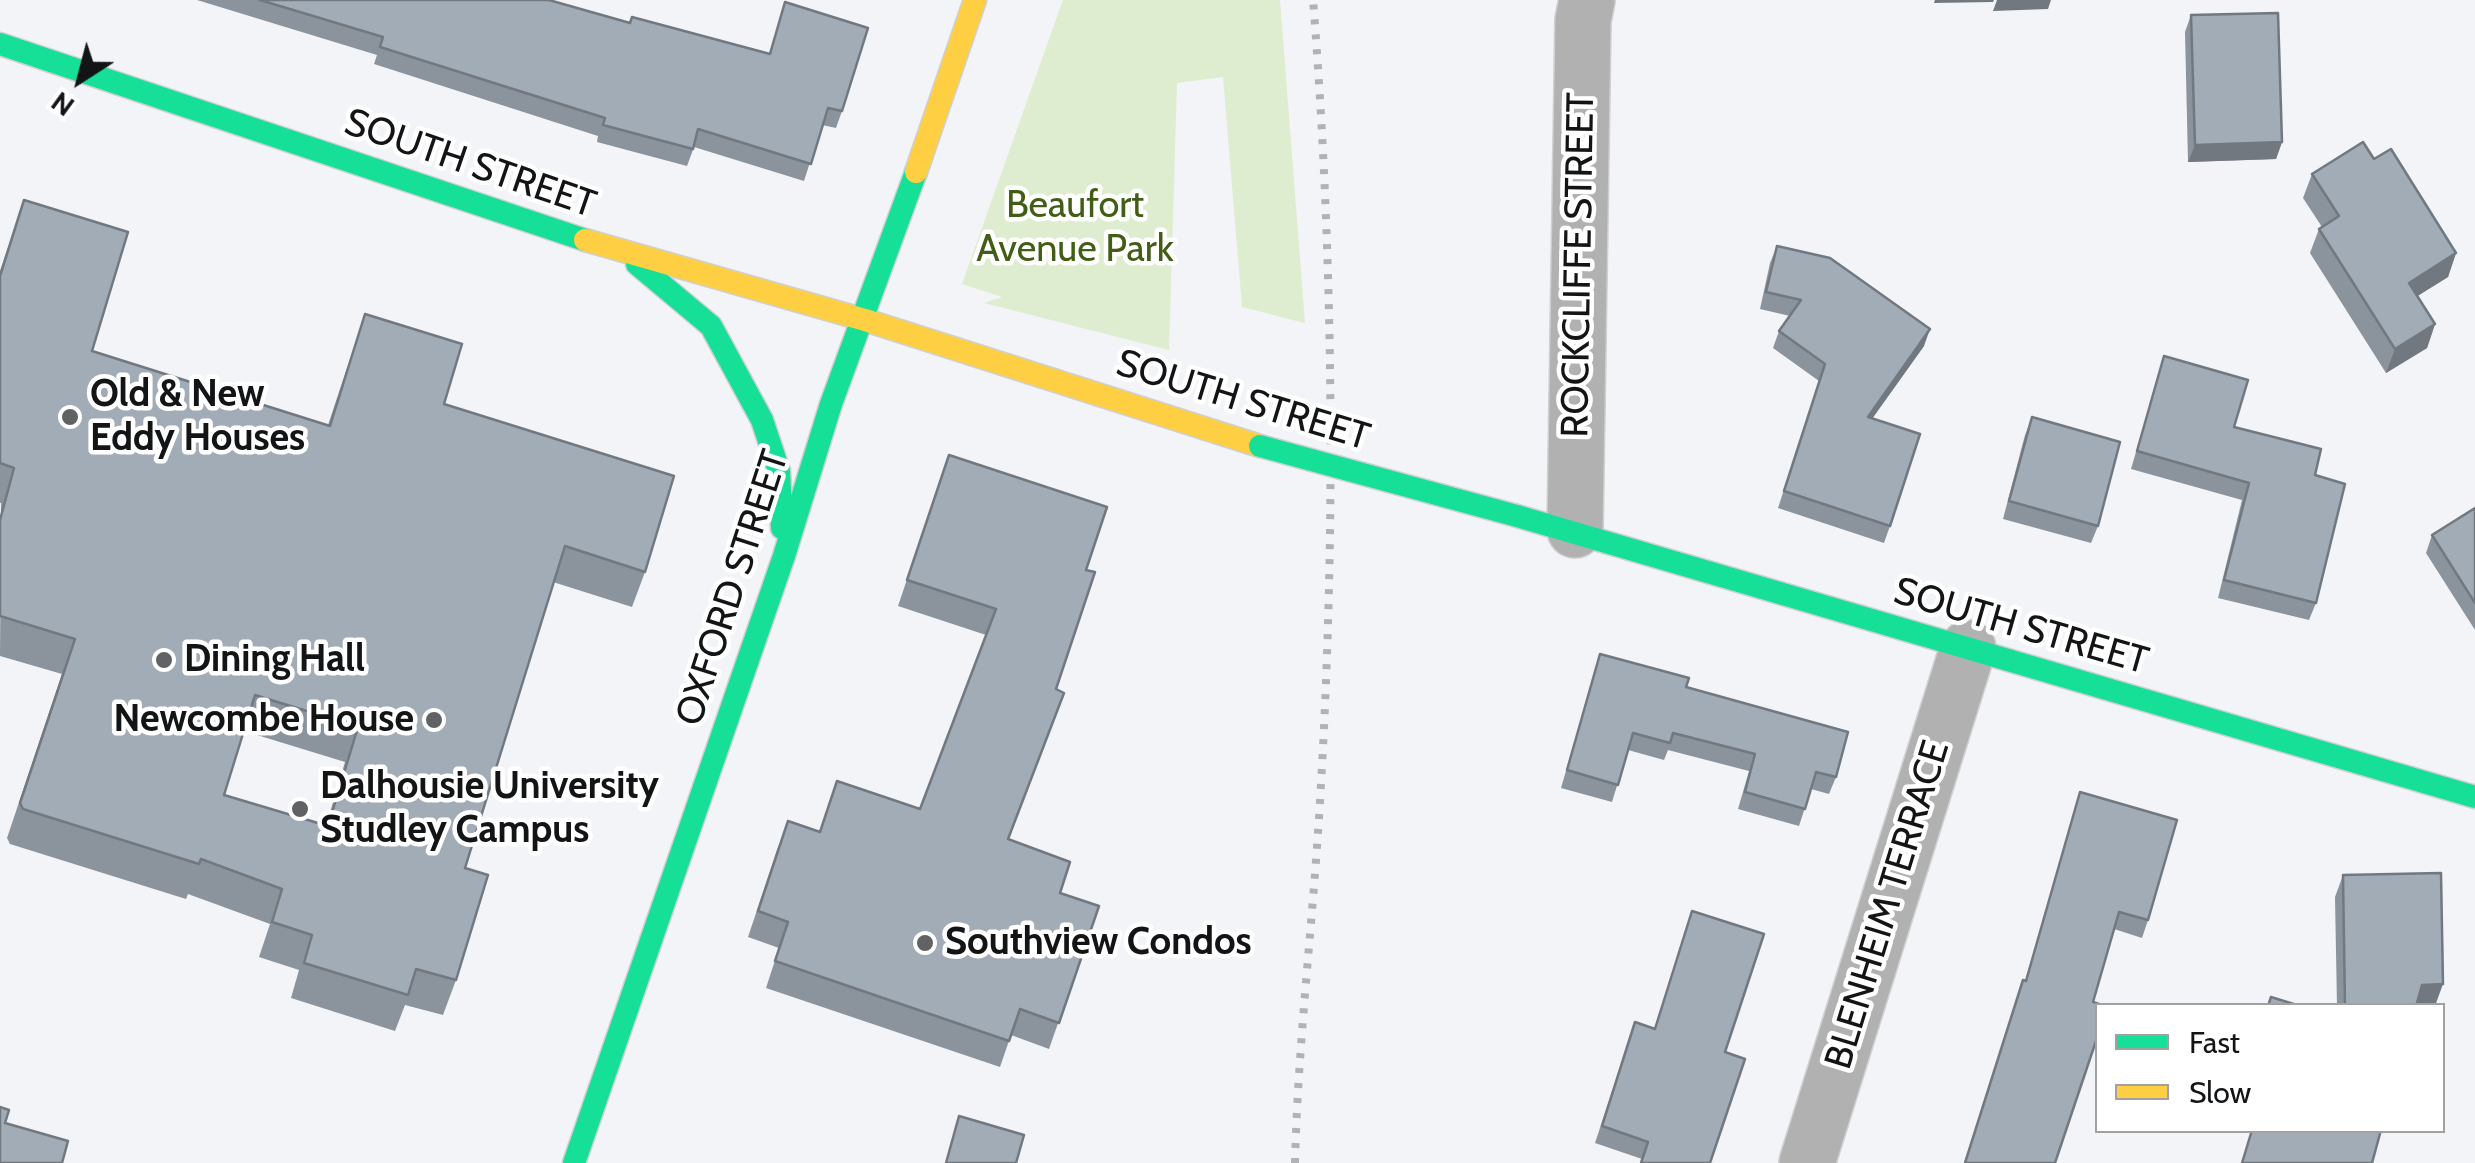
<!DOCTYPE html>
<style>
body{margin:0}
#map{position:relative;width:2475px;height:1163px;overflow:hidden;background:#f2f4f7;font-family:Cabin,sans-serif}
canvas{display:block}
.legend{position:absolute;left:2095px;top:1003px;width:350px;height:130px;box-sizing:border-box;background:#fff;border:2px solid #a1a1a1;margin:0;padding:12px 18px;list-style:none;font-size:30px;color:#131415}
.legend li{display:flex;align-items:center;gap:20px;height:50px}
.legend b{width:50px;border:2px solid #a1a1a1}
.north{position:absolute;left:30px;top:30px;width:100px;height:100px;-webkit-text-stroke:8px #fff;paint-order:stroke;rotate:216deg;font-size:28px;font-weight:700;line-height:40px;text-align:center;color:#131415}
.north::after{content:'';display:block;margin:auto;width:35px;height:45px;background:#131415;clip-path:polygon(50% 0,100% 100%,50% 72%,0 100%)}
</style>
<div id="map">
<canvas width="2475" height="1163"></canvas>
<ul class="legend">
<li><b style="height:12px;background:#16e098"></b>Fast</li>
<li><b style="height:12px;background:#ffcf43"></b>Slow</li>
</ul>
<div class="north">N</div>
</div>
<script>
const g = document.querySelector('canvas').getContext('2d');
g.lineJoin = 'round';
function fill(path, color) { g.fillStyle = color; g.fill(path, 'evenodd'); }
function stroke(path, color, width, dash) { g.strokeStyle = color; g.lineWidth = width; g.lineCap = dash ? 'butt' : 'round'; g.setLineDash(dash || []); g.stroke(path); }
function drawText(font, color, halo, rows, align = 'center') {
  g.font = font + ' Cabin,sans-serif'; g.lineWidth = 9; g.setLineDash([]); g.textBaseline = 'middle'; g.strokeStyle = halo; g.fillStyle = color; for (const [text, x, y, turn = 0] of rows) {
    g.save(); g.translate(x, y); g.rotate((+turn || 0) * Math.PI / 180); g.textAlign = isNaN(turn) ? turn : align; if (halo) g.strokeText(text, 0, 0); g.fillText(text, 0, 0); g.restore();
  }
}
const green = new Path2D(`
 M 1063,0 L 1280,0 L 1305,323 L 1242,307 L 1223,77 L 1177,83 L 1169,350 L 984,303 L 1002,297 L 962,284 Z`);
const street = new Path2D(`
 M 1575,530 L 1583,20 L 1587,0
 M 1807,1163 L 1968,648`);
const fast = new Path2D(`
 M 0,44 L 585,240
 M 637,264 L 711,326 L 762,420 L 779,471 L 782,528
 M 1517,516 L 2475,797
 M 574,1163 L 784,556 L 831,404 L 916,172`);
const slow = new Path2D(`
 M 916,172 L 975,0
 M 585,240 L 865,320 L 1260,446`);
const rail = new Path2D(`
 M 1295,1163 C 1298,1042 1313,922 1320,801 C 1336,539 1334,262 1313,0`);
const fastBridge = new Path2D(`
 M 1260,446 L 1517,516`);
const wall = new Path2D(`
 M 197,0 L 549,0 L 629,23 L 769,54 L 785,2 L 842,111 L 836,128 L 822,125 L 804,181 L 694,147 L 687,166 L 597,142 L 598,136 L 374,64 L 377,55 Z
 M 2191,15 L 2282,142 L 2276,159 L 2188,162 L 2185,32 Z
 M 2374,159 L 2456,253 L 2448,277 L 2417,296 L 2435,324 L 2427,348 L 2386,373 L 2310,253 L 2319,229 L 2322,227 L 2303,198 L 2312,174 Z
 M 24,200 L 92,351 L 328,425 L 365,314 L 444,404 L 645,572 L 632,607 L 553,582 L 465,868 L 456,980 L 443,1015 L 405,1005 L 395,1031 L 291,998 L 299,970 L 259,957 L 270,924 L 188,894 L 186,899 L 10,844 L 7,838 L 62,674 L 0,656 L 1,503 L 0,503 L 0,271 ZM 244,731 L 345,762 L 326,826 L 224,795 Z
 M 1777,246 L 1924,346 L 1872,419 L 1890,526 L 1884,543 L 1778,508 L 1819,381 L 1773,348 L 1779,331 L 1790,316 L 1760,309 L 1770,263 Z
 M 2164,356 L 2234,427 L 2315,475 L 2316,603 L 2309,620 L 2218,598 L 2242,500 L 2131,469 Z
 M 2032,417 L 2098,526 L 2091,543 L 2003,519 L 2025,435 Z
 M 949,455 L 1086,570 L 1056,689 L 1009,840 L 1060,893 L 1099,906 L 1049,1049 L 1011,1035 L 1000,1067 L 766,988 L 779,948 L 748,937 L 778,847 L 819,831 L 920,809 L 986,635 L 898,606 Z
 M 2475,508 L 2475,630 L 2426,553 L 2432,535 Z
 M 1600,654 L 1686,687 L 1836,777 L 1829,794 L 1811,789 L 1799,826 L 1738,809 L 1749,771 L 1668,750 L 1664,760 L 1628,750 L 1612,802 L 1561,788 Z
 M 2080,792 L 2148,920 L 2142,938 L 2114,929 L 2093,1002 L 2055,1163 L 1964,1163 L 2017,998 L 2025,981 Z
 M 2343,875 L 2435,1006 L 2337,1006 L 2335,897 Z
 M 1692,911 L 1764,934 L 1642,1159 L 1595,1143 L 1629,1040 L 1654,1029 Z`);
const shadedWall = new Path2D(`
 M 1935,0 L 1994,0 L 1993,2 L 1934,3 Z
 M 1997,0 L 2051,0 L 2048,9 L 1993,11 Z
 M 2282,142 L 2276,159 L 2188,162 L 2195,145 Z
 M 2456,253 L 2448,277 L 2400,307 L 2409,283 Z
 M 2435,324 L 2427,348 L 2386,373 L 2395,349 Z
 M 1930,329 L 1924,346 L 1861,434 L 1868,417 Z
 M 2443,984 L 2435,1006 L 2415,1006 L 2422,985 Z`);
const building = new Path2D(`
 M 260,0 L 549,0 L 630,23 L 632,17 L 770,54 L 785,2 L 868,28 L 842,111 L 828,108 L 811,164 L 698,129 L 693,149 L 603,125 L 605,118 L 380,47 L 383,37 Z
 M 2278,13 L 2282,142 L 2195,145 L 2191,15 Z
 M 2363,142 L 2374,159 L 2391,149 L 2456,253 L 2409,283 L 2435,324 L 2395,349 L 2319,229 L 2339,216 L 2312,174 Z
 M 24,200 L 128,232 L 92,351 L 330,426 L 365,314 L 462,344 L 444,404 L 674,476 L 645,572 L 565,546 L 465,868 L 488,875 L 456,980 L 416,969 L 408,995 L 304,963 L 312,935 L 272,922 L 282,889 L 201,859 L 199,864 L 23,809 L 20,803 L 75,639 L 0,616 L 0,520 L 14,468 L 0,463 L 0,276 ZM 255,695 L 358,727 L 328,826 L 224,795 Z
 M 1777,246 L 1830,258 L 1930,329 L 1868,417 L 1920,434 L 1890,526 L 1784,491 L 1825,364 L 1779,331 L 1801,300 L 1766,292 Z
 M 2164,356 L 2248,380 L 2234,427 L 2321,449 L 2315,475 L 2345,484 L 2316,603 L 2224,580 L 2249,483 L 2137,451 Z
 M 2032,417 L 2120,442 L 2098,526 L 2009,501 Z
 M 949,455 L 1107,507 L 1086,570 L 1095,572 L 1056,689 L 1064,693 L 1008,839 L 1070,862 L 1060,893 L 1099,906 L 1059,1023 L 1020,1009 L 1009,1041 L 775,961 L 788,922 L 758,911 L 788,821 L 820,832 L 837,781 L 920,809 L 996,609 L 907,580 Z
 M 2475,508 L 2475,603 L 2432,535 Z
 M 1600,654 L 1689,678 L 1686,687 L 1848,732 L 1836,777 L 1816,772 L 1805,809 L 1745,792 L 1755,754 L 1673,733 L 1670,743 L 1633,733 L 1618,785 L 1567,770 Z
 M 2080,792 L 2177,820 L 2148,920 L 2119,912 L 2093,1002 L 2105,1006 L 2098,1006 L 2098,1035 L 2055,1163 L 1965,1163 L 2023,980 L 2026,981 Z
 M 2441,873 L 2443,984 L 2422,985 L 2416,1006 L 2345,1006 L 2343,875 Z
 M 1692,911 L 1764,934 L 1725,1052 L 1745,1059 L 1710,1163 L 1641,1163 L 1648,1142 L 1602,1126 L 1635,1022 L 1655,1029 Z
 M 2271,997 L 2300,1006 L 2268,1006 Z
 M 0,1107 L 9,1110 L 5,1123 L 68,1141 L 62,1163 L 0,1163 Z
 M 959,1116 L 1024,1135 L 1016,1163 L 946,1163 Z
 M 2252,1130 L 2381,1130 L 2372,1163 L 2242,1163 Z`);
const markers = [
 [70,417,10,"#616264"],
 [164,660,10,"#616264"],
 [434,720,10,"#616264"],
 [300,809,10,"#616264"],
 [925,943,10,"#616264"]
];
const streetNames = [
 ["SOUTH STREET",470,164,19],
 ["ROCKCLIFFE STREET",1579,265,-89],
 ["SOUTH STREET",1243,401,17],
 ["OXFORD STREET",733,588,-72],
 ["SOUTH STREET",2021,627,16],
 ["BLENHEIM TERRACE",1888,905,-73]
];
const parkNames = [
 ["Beaufort",1075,206],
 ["Avenue Park",1075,250]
];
const poiNames = [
 ["Old & New",90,395],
 ["Eddy Houses",90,439],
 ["Dining Hall",184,660],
 ["Newcombe House",414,720,"right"],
 ["Dalhousie University",320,787],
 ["Studley Campus",320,831],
 ["Southview Condos",945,943]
];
fill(green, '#deeccf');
stroke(street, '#cfd0d2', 58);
stroke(fast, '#cfd0d2', 25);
stroke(slow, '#cfd0d2', 25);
stroke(street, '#b1b1b1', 55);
stroke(fast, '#16e098', 22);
stroke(slow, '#ffcf43', 22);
stroke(rail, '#b1b3b3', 8, [5, 10]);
stroke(fastBridge, '#cfd0d2', 25, []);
stroke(fastBridge, '#16e098', 22);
fill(wall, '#8b949d');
fill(shadedWall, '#717880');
fill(building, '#a2acb7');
stroke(building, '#717880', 2.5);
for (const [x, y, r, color] of markers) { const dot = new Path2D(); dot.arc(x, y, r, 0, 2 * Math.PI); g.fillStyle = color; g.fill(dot); stroke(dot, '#fff', 4); }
drawText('38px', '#131415', '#fff', streetNames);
drawText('38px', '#425d16', '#fff', parkNames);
drawText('bold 38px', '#131415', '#fff', poiNames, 'left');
</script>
